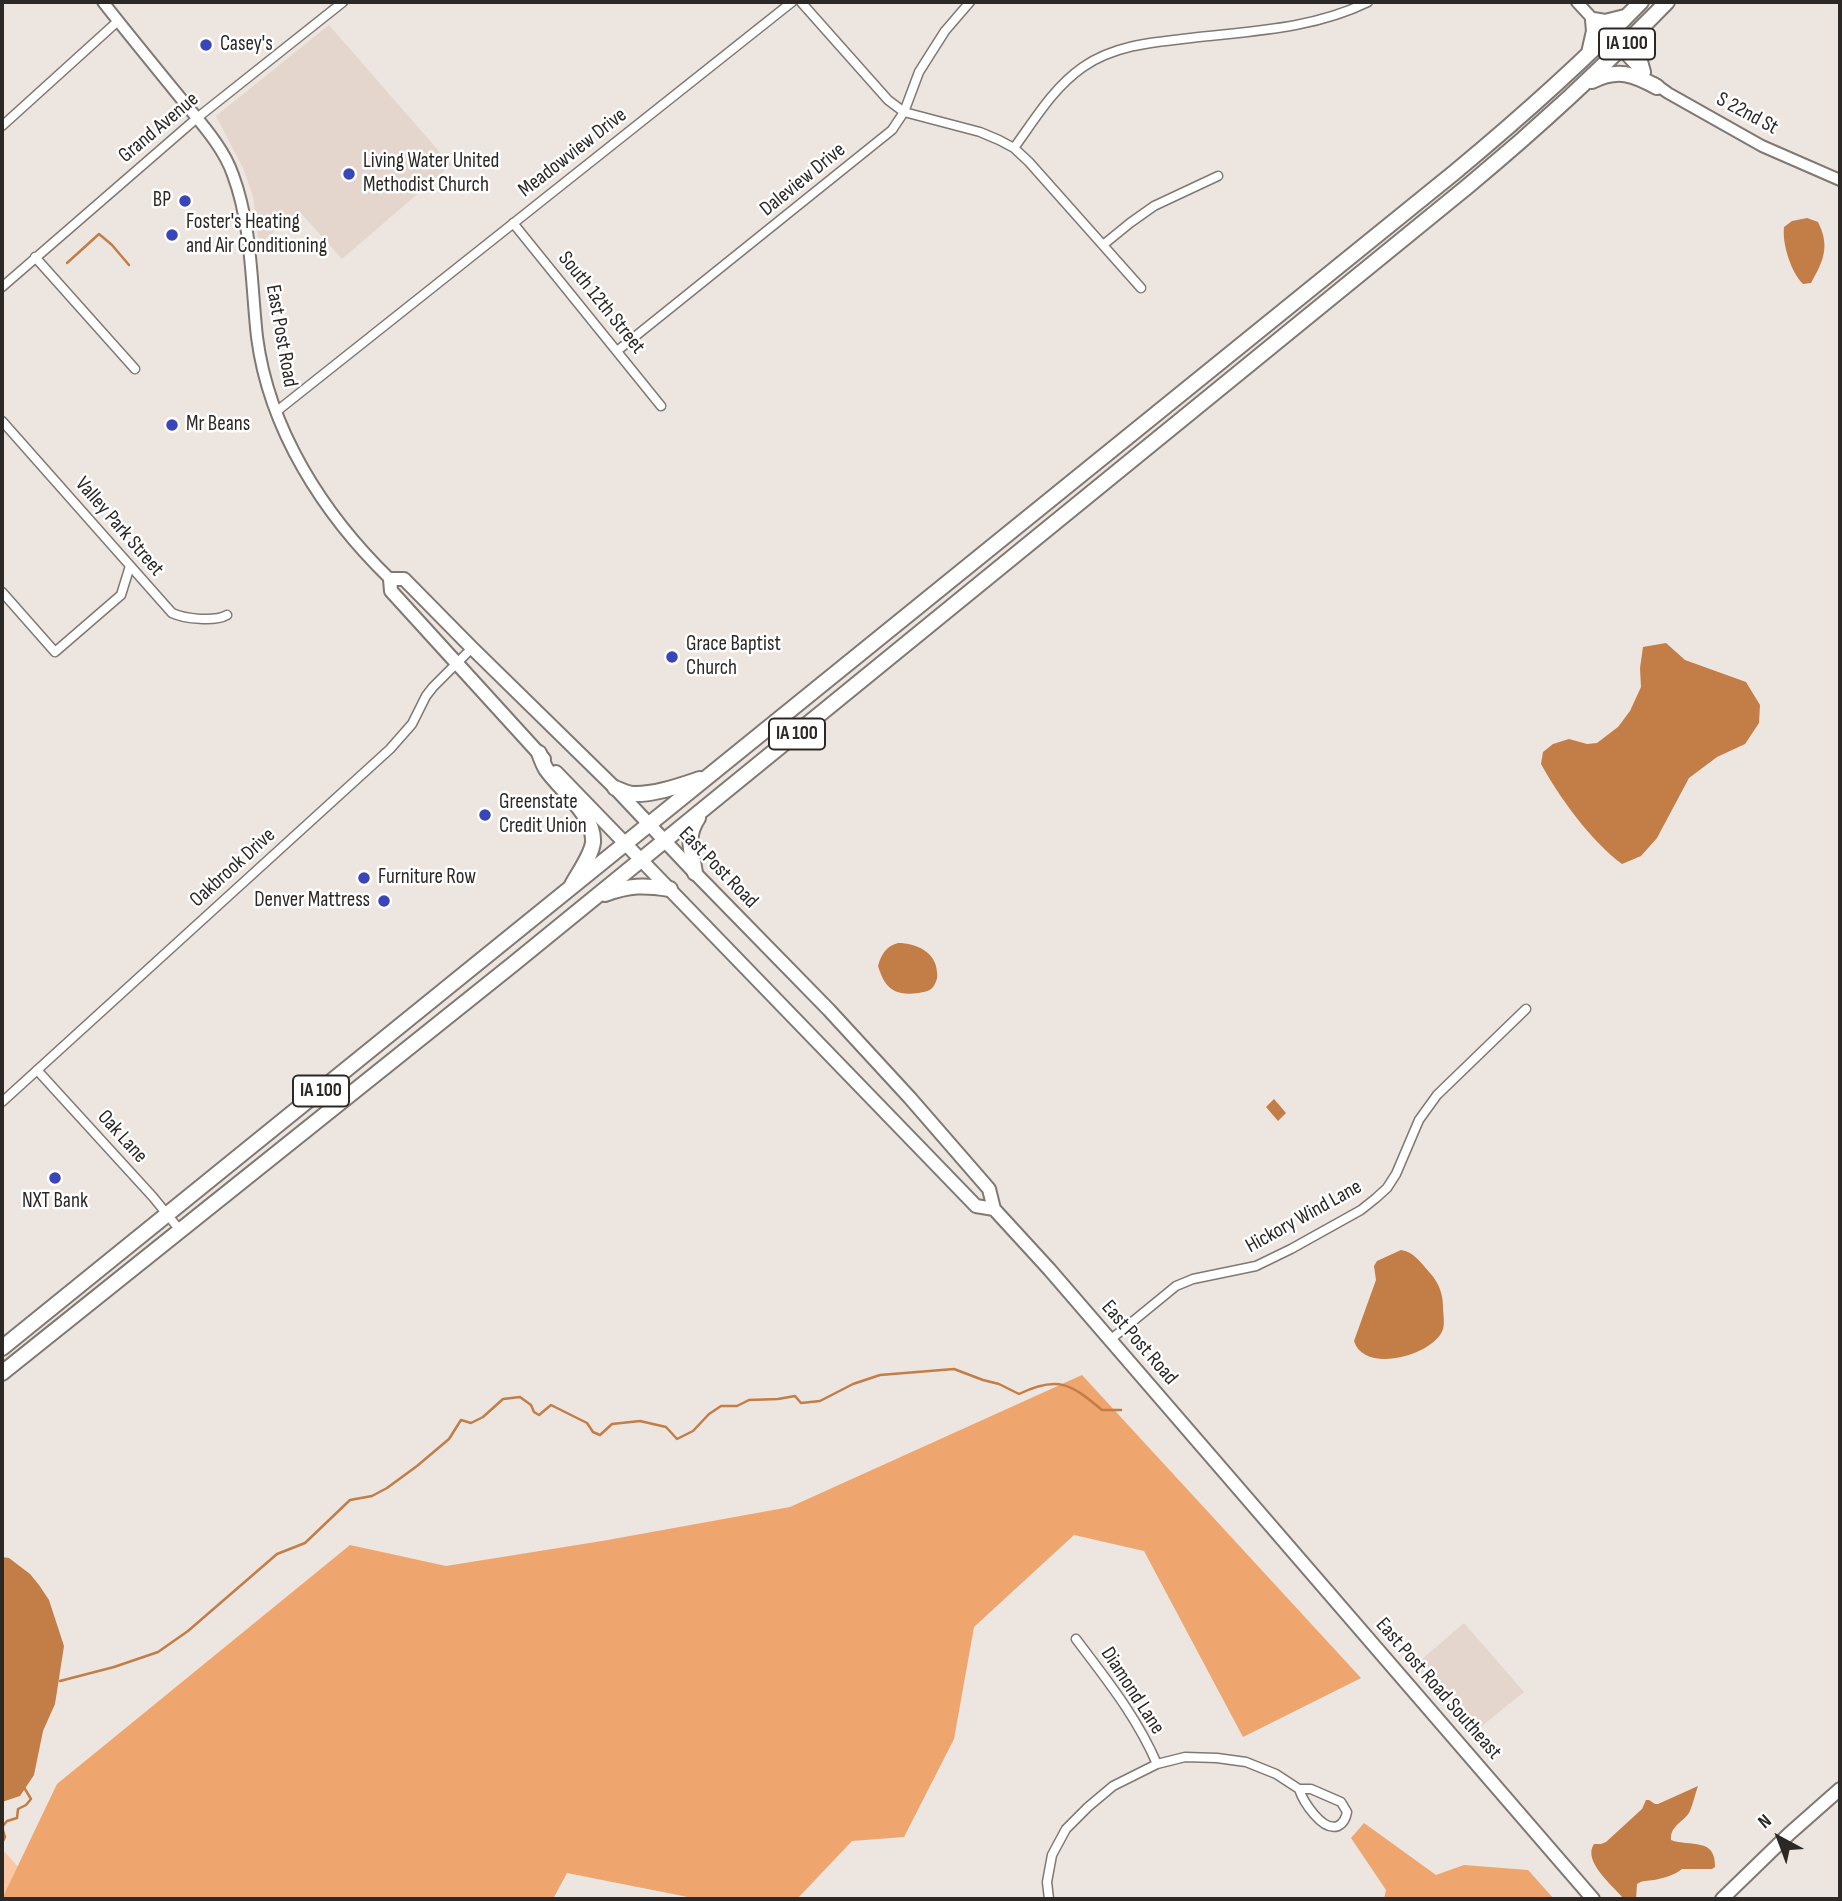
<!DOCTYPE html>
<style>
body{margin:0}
#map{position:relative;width:1842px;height:1901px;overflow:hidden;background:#ede5df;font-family:"Sofia Sans Condensed",sans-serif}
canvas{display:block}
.frame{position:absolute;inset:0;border:4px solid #2b2826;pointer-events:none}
.north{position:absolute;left:1744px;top:1803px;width:70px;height:70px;-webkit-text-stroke:5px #fff;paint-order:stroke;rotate:319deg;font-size:19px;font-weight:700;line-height:28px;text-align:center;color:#2b2826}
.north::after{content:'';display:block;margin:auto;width:24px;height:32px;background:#2b2826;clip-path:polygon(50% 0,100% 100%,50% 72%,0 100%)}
</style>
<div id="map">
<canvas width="1842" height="1901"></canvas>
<div class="frame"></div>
<div class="north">N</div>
</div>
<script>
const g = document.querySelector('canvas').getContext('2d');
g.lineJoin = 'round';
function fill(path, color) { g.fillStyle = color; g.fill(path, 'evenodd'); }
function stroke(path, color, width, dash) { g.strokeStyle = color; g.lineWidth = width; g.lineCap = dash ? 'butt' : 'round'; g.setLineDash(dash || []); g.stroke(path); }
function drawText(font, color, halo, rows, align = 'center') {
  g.font = font + ' "Sofia Sans Condensed",sans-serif'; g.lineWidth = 5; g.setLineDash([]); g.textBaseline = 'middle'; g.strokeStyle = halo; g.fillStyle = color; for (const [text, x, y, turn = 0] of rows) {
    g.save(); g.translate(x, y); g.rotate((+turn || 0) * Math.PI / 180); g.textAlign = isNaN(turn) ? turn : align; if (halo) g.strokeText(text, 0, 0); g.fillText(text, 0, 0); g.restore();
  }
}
const built = new Path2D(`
 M 329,25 L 451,165 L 342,259 L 299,211 L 259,244 L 253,196 L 243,168 L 216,116 Z
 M 1464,1623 L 1524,1692 L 1472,1734 L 1414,1666 Z`);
const green = new Path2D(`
 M 2,1849 L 47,1899 L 2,1899 Z`);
const forest = new Path2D(`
 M 1082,1375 L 1361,1678 L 1243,1737 L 1144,1551 L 1074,1535 L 974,1627 L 954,1739 L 904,1837 L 852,1841 L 797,1899 L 698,1899 L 567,1873 L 553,1899 L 2,1899 L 57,1784 L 350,1545 L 446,1566 L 602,1541 L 790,1507 Z
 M 1364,1823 L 1436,1875 L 1464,1865 L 1528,1870 L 1554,1899 L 1384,1899 L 1386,1890 L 1351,1838 Z`);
const water = new Path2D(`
 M 1807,218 L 1818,222 C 1830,246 1824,260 1811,283 L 1803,284 C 1791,272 1782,244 1784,227 L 1792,221 Z
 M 1666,643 L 1685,660 L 1746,682 L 1760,705 L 1759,723 L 1745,744 L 1717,757 L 1689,778 L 1657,838 L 1641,856 L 1622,864 C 1591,841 1559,797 1541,764 L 1543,752 L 1553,744 L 1569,739 L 1587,744 L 1597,743 L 1618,727 L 1630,711 L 1641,687 L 1640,668 L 1643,647 Z
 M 898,943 C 916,943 936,952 937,972 C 938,978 936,983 933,987 C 929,992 923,992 918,993 C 895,996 885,989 878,966 C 881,955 886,946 898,943 Z
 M 1274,1099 L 1286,1113 L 1278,1121 L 1266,1107 Z
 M 1401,1250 C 1413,1251 1422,1264 1430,1273 C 1439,1283 1443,1294 1443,1307 C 1443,1313 1445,1323 1443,1329 C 1435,1355 1364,1375 1354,1341 L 1376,1280 L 1374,1266 L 1377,1261 Z
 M 2,1557 L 9,1558 L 30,1574 L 39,1585 L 49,1600 L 64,1646 L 55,1704 L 43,1731 L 34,1775 L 20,1796 L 2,1802 Z
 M 1698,1786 C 1695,1794 1693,1805 1689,1813 C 1682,1823 1670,1826 1671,1840 C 1690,1847 1716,1837 1715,1867 L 1712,1869 L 1682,1869 C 1675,1875 1664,1878 1654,1880 C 1647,1881 1643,1880 1637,1884 L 1636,1899 L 1624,1899 C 1613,1886 1582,1861 1594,1844 L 1601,1844 L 1606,1842 L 1642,1809 L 1646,1800 L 1649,1800 L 1655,1804 L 1658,1804 Z`);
const stream = new Path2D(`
 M 67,263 L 99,234 L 112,245 L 129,265
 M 60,1681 L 114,1667 L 158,1652 L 188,1631 L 277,1554 L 305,1543 L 350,1500 L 372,1496 L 387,1488 L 417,1466 L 449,1439 L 461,1420 L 471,1423 L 483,1417 L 503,1399 L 520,1397 L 531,1405 L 534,1412 L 539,1415 L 551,1405 L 587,1423 L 593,1432 L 600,1435 L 612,1424 L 640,1421 L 666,1427 L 677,1439 L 693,1431 L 709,1414 L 721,1406 L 737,1406 L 749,1400 L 778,1399 L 795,1396 L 801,1403 L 820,1401 L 853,1384 L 880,1375 L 954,1369 L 983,1380 L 999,1384 L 1019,1394 C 1058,1375 1071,1384 1102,1410 L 1121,1410
 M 2,1843 L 5,1837 L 2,1827 L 7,1821 L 17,1818 L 18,1809 L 26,1805 L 31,1799 L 25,1789`);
const minor = new Path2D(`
 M 801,2 L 888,100 L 904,112 L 980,132 L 999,140 L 1014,148 L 1029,162 L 1141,288
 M 2,126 L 118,21
 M 1014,148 C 1035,119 1053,88 1083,67 C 1115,45 1154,42 1191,38 C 1251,31 1313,29 1368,2
 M 513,223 L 661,406
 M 1103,245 L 1130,223 L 1154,206 L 1218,176
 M 35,257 L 135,369
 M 2,287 L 197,118 L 343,2
 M 617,351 L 892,130 L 904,112 L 919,72 L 931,53 L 945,31 L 970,2
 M 277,411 L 792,2
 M 2,421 L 172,613 C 185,619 215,622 227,615
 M 2,592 L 55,652 L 121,595 L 130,566
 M 37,1070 L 153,1197 L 179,1229
 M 2,1102 L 390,749 L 412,724 L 426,696 L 433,687 L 472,648
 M 1110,1340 L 1176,1286 L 1193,1279 L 1256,1266 L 1291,1249 L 1361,1210 L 1376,1198 L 1387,1188 L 1396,1174 L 1419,1120 L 1437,1095 L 1526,1009
 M 1076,1639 C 1106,1679 1137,1717 1157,1764
 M 1049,1899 L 1047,1882 L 1052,1855 L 1066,1829 L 1088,1807 L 1113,1786 L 1157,1764 L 1185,1757 L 1217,1758 L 1246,1762 L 1276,1774 L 1299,1789 L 1311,1789 L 1341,1802 L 1347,1812 C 1346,1818 1344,1823 1338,1826 C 1322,1832 1303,1801 1299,1789`);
const tertiary = new Path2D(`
 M 103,2 C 129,35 156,68 183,101 C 201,123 224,148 233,175 C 252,226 251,283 257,337 C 269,430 324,515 390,579
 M 1577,2 L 1642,72
 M 1654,83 L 1668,93 L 1762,146 L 1840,180`);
const secondary = new Path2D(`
 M 544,759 L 391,591 L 390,579 L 404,579 L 472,648 L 615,788 L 695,873 L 829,1010 L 910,1098 L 989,1189 L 994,1209 L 1049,1269 L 1593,1899
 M 556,772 L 976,1206 L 994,1209
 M 1722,1899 L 1789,1834 L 1840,1789`);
const trunk = new Path2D(`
 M 1642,29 L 1639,58 L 1643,72
 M 1589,53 L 1594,31 L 1593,20 L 1605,22 L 1625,17
 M 1592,81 C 1618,68 1633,74 1657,87
 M 539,753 C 541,758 543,764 546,769 C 560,789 595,816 593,842 C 592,855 577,875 571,887
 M 615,788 C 620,790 626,793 632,794 C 654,795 679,786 700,779
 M 695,873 C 692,852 685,837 698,818
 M 605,894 C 630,885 644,885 670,889
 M 2,1348 C 489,959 971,564 1455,172 C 1520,118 1583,62 1641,2
 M 2,1373 L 512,965 L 1468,186 C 1538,128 1604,67 1667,2`);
const markers = [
 [206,45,7,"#3946b9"],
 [349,174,7,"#3946b9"],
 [185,201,7,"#3946b9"],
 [172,235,7,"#3946b9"],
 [172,425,7,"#3946b9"],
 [672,657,7,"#3946b9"],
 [485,815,7,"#3946b9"],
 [364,878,7,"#3946b9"],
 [384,901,7,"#3946b9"],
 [55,1178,7,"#3946b9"]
];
const shields = [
 [1627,44,56],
 [797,734,56],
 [321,1091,56]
];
const shieldNames = [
 ["IA 100",1627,44],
 ["IA 100",797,734],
 ["IA 100",321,1091]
];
const poiNames = [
 ["Casey's",220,45],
 ["Living Water United",363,162],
 ["Methodist Church",363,186],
 ["BP",171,201,"right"],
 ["Foster's Heating",186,223],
 ["and Air Conditioning",186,247],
 ["Mr Beans",186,425],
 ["Grace Baptist",686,645],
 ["Church",686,669],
 ["Greenstate",499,803],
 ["Credit Union",499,827],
 ["Furniture Row",378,878],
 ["Denver Mattress",370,901,"right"],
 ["NXT Bank",55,1202,"center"]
];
const streetNames = [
 ["S 22nd St",1747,114,28],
 ["Grand Avenue",159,128,-40],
 ["Meadowview Drive",573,153,-38],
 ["Daleview Drive",803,180,-39],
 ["South 12th Street",601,303,51],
 ["East Post Road",281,336,80],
 ["Valley Park Street",119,527,49],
 ["Oakbrook Drive",233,868,-42],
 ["East Post Road",718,868,46],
 ["Oak Lane",122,1137,48],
 ["Hickory Wind Lane",1304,1217,-29],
 ["East Post Road",1139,1343,49],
 ["East Post Road Southeast",1438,1689,49],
 ["Diamond Lane",1132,1691,57]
];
fill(built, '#e5d6cd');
fill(green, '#fac8a4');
fill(forest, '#eea56e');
fill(water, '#c37d47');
stroke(stream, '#c37d47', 2.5);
stroke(minor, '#7f7873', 11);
stroke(tertiary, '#7f7873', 14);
stroke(secondary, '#7f7873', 16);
stroke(trunk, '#7f7873', 18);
stroke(minor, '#fff', 8);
stroke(tertiary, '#fff', 10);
stroke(secondary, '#fff', 12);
stroke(trunk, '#fff', 14);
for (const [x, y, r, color] of markers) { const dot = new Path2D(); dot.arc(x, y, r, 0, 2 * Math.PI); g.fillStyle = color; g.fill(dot); stroke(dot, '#fff', 2.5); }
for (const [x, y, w] of shields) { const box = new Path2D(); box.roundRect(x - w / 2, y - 15.5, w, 31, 5); g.fillStyle = '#fff'; g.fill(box); stroke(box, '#2b2826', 2); }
drawText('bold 19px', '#2b2826', null, shieldNames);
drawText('21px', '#2b2826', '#fff', poiNames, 'left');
drawText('21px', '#2b2826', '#fff', streetNames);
</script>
